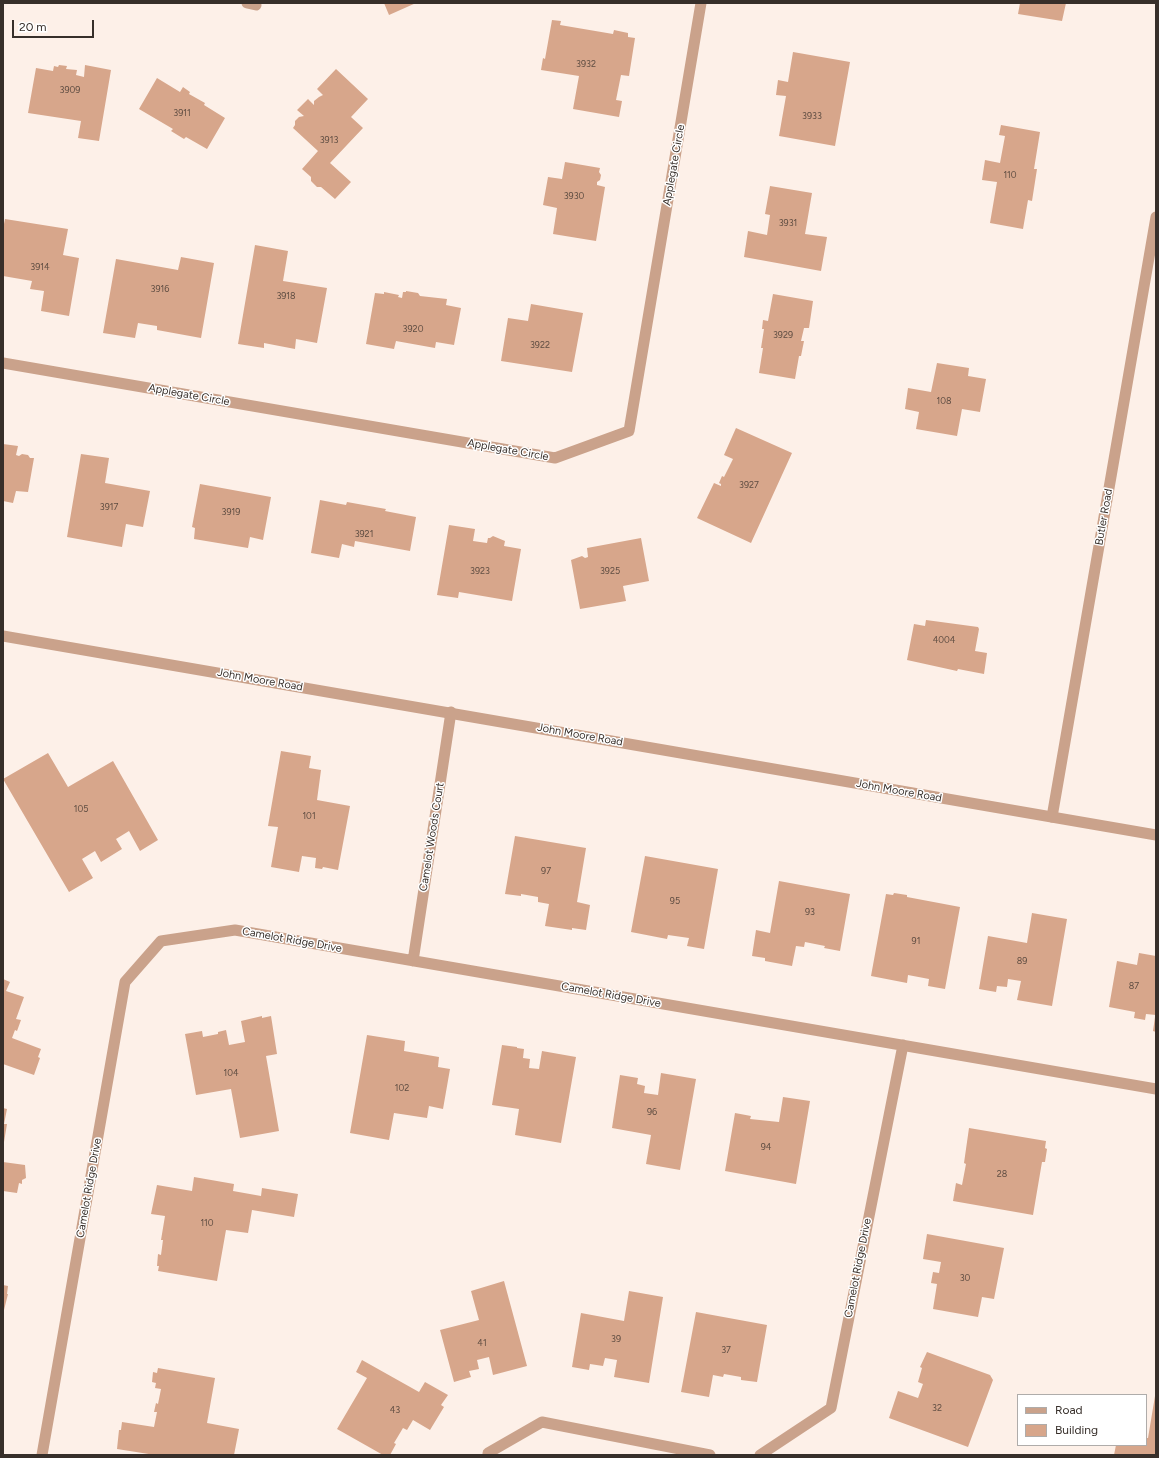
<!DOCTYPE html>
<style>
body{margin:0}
#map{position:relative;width:1159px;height:1458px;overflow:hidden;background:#fdf0e8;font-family:Figtree,sans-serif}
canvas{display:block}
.frame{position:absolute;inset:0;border:4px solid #372f2a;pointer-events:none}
.legend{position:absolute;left:1017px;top:1394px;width:130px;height:52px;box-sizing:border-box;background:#fff;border:1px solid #afacaa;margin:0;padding:5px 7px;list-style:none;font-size:12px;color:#372f2a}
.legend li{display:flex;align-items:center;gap:8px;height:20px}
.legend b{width:20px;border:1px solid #afacaa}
.scale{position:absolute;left:12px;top:20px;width:82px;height:18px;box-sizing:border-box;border:2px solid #372f2a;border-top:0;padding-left:5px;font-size:12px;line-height:14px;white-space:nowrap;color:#372f2a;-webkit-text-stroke:3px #fff;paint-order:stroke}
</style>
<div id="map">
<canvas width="1159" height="1458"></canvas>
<div class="frame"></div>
<ul class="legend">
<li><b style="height:5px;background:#caa28b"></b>Road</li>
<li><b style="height:11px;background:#d7a68b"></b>Building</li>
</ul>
<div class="scale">20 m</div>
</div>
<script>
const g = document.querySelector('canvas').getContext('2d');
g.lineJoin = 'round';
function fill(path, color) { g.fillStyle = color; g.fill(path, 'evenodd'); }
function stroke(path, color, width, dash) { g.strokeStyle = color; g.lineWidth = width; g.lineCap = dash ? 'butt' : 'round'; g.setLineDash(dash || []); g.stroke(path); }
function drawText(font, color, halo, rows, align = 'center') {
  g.font = font + ' Figtree,sans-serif'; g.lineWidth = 3; g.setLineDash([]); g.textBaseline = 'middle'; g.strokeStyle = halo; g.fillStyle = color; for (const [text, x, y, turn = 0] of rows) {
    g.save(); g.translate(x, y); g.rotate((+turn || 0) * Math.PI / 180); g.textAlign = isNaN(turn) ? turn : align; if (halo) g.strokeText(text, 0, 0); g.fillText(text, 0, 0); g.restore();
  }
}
const building = new Path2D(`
 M 384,3 L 416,3 L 389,15 Z
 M 1020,3 L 1066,3 L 1062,21 L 1018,14 Z
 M 552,20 L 561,21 L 560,25 L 613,34 L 614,30 L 628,33 L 628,37 L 635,38 L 629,76 L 621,75 L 616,100 L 622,101 L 619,117 L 573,109 L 579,76 L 541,70 L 543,58 L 545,59 Z
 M 793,52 L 850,62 L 835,146 L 779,136 L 786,96 L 776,95 L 778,80 L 788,82 Z
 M 59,65 L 67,66 L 66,69 L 77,70 L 76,75 L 84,77 L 85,65 L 111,70 L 99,141 L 78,138 L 81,121 L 28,113 L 36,68 L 53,71 L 54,66 L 58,67 Z
 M 336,69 L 368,99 L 351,117 L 363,128 L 330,163 L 351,182 L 335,199 L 321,187 L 317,187 L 311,181 L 311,177 L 302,169 L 318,151 L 293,128 L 295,125 L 295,121 L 299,117 L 304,116 L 297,110 L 308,99 L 314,105 L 314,101 L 319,97 L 323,95 L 317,89 Z
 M 157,78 L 180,92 L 183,87 L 190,92 L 189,94 L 205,103 L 204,105 L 225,118 L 207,149 L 186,137 L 184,139 L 171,131 L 173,129 L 139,109 Z
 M 1001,125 L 1040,132 L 1034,169 L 1037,169 L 1032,201 L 1028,200 L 1023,229 L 990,223 L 997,182 L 982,180 L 985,160 L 1000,163 L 1005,136 L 999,135 Z
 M 565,162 L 600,168 L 599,172 L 601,175 L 600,180 L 597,182 L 597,185 L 605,187 L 596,241 L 553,234 L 557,208 L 543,205 L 548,177 L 562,179 Z
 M 770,186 L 812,193 L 805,234 L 827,237 L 821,271 L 744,257 L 748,231 L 767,235 L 770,215 L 765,214 Z
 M 5,219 L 68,229 L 63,255 L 79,258 L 69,316 L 41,311 L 44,291 L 30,289 L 32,281 L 3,276 L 3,229 Z
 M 255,245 L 288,251 L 283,281 L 327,288 L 317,343 L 296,339 L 295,349 L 264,343 L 264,348 L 238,344 Z
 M 181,257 L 214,263 L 201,338 L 157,330 L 157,326 L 138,323 L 135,338 L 103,333 L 116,259 L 178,270 Z
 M 406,291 L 418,293 L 420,296 L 447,299 L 446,305 L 461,308 L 454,345 L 436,342 L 435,348 L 396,341 L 394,349 L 366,344 L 375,293 L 384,294 L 384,292 L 399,295 L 398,297 L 402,298 L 403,292 L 406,292 Z
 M 773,294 L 813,301 L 809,328 L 804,328 L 801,341 L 804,341 L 801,356 L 799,356 L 795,379 L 759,373 L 763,348 L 761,348 L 764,329 L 762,329 L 763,320 L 768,321 Z
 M 531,304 L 583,313 L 572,372 L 501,361 L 508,318 L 528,321 Z
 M 937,363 L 969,368 L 968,376 L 986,379 L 980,412 L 962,409 L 957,436 L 916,429 L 919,412 L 905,409 L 908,388 L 931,392 Z
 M 736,428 L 792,453 L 751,543 L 697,518 L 714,483 L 721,486 L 721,484 L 719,483 L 722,476 L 724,477 L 733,459 L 724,455 Z
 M 3,444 L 18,446 L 16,455 L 19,456 L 22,454 L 28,455 L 30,458 L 34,458 L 28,492 L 16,491 L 13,503 L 3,501 Z
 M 81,454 L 109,458 L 105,483 L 150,491 L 143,527 L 126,524 L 122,547 L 67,537 Z
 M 200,484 L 271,497 L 263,540 L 250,537 L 248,548 L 194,539 L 195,528 L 192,527 Z
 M 320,500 L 346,505 L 347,502 L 386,509 L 385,511 L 416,517 L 410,551 L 355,541 L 354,547 L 342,544 L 339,558 L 311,553 Z
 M 449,525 L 475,529 L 473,541 L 487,543 L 488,538 L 490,538 L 493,536 L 505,541 L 504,546 L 521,549 L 512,601 L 459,592 L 458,598 L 437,595 Z
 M 641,538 L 649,581 L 623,586 L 626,601 L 580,609 L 571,560 L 582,556 L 585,558 L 588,557 L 587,548 Z
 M 926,620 L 978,627 L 979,629 L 975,651 L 987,653 L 984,674 L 958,669 L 957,671 L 907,660 L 914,624 L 925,626 Z
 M 281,751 L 311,756 L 309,768 L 321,770 L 317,800 L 350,806 L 338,870 L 323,867 L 322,869 L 315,868 L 316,858 L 302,856 L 299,872 L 271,867 L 278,827 L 268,826 Z
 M 48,753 L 68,787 L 113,761 L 158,840 L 140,851 L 129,831 L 116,839 L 122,849 L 101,862 L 95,851 L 82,859 L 93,878 L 69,892 L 3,779 Z
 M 515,836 L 586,848 L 577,902 L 590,905 L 586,930 L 572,928 L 572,930 L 545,926 L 549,904 L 538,902 L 538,897 L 521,894 L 521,896 L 505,894 Z
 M 645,856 L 718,869 L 704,949 L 687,946 L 689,938 L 668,935 L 667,939 L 631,932 Z
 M 779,881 L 850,894 L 840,951 L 824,948 L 825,946 L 805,942 L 804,947 L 796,946 L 792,966 L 765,961 L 765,958 L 752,956 L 756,930 L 770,933 Z
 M 894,893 L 907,895 L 907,897 L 960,907 L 945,989 L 928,986 L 929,979 L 908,975 L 907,983 L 871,976 L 886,894 L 893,895 Z
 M 1032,913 L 1067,919 L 1052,1006 L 1017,1000 L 1021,981 L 1008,979 L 1007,987 L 997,986 L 996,992 L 979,989 L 988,936 L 1027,943 Z
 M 1139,953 L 1156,956 L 1156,1015 L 1146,1014 L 1145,1020 L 1134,1018 L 1135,1012 L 1109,1007 L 1117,961 L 1137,965 Z
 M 3,979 L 10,982 L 6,991 L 24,997 L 16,1019 L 21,1020 L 17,1031 L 15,1030 L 12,1038 L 41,1049 L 38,1057 L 40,1058 L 34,1075 L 3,1064 Z
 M 262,1016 L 262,1018 L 271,1016 L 277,1054 L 266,1056 L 279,1131 L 240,1138 L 231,1089 L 196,1095 L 185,1034 L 202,1031 L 203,1037 L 218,1034 L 218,1032 L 226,1030 L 229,1045 L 245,1042 L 241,1021 Z
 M 1155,1017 L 1156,1017 L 1156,1032 L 1153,1031 Z
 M 367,1035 L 405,1041 L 404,1051 L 439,1057 L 438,1067 L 450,1069 L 443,1109 L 429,1106 L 427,1118 L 394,1113 L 389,1140 L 350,1133 Z
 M 502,1045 L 517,1047 L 517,1048 L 524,1049 L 523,1058 L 530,1059 L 529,1068 L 539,1069 L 542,1051 L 576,1057 L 561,1143 L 515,1135 L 519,1109 L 492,1105 Z
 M 661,1073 L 696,1079 L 680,1170 L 646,1164 L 651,1135 L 612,1128 L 620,1075 L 638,1078 L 637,1084 L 645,1086 L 644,1093 L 658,1095 Z
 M 783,1097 L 810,1101 L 796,1184 L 725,1171 L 735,1113 L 751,1116 L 750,1119 L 779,1122 Z
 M 3,1108 L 7,1109 L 4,1124 L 7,1124 L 4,1142 Z
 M 969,1128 L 1046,1141 L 1045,1148 L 1047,1149 L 1045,1162 L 1042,1162 L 1033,1215 L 953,1201 L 956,1183 L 962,1185 L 966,1164 L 964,1163 Z
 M 3,1162 L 25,1165 L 26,1178 L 22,1180 L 22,1184 L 19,1183 L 17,1193 L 3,1191 Z
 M 194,1177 L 234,1184 L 233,1191 L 261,1196 L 262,1188 L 298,1194 L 294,1217 L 252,1210 L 248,1233 L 226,1230 L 217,1281 L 158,1271 L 159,1266 L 157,1266 L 158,1254 L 161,1255 L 163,1240 L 161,1240 L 165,1216 L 151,1214 L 157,1185 L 192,1191 Z
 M 927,1234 L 1004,1248 L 994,1299 L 982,1297 L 978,1317 L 933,1309 L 937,1284 L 931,1283 L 933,1272 L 939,1273 L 941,1262 L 923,1259 Z
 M 504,1281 L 527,1366 L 493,1375 L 489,1357 L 477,1360 L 479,1369 L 469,1371 L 471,1377 L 454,1382 L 440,1330 L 479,1320 L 471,1291 Z
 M 3,1285 L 8,1286 L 7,1294 L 8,1294 L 4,1310 Z
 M 629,1291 L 663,1297 L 649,1383 L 614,1377 L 617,1360 L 605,1358 L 603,1366 L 590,1364 L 589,1370 L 572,1367 L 581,1313 L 624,1321 Z
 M 696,1312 L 767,1325 L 757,1382 L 741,1380 L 741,1377 L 724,1374 L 723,1377 L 713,1375 L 709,1397 L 681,1392 Z
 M 927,1352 L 990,1375 L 993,1380 L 968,1447 L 889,1418 L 898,1391 L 918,1398 L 923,1384 L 918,1382 L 922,1368 L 920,1367 Z
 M 362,1360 L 419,1392 L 425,1382 L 448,1395 L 441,1405 L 444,1407 L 430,1430 L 413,1420 L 407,1430 L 403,1428 L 394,1443 L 396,1444 L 390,1455 L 383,1455 L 337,1429 L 367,1378 L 356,1372 Z
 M 158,1368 L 215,1378 L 207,1423 L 239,1429 L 234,1455 L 155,1455 L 117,1449 L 119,1430 L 121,1430 L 122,1422 L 154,1427 L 157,1412 L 154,1412 L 156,1403 L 158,1404 L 161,1389 L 155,1388 L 156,1383 L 152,1382 L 153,1372 L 157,1373 Z
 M 1155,1396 L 1156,1455 L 1114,1455 L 1116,1445 L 1146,1445 L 1146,1438 L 1148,1438 Z`);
const minor = new Path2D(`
 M 247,3 L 256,5
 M 3,363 L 555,458 L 629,431 L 701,3
 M 1052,817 L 1156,217
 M 413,961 L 451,712
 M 42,1455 L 125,982 L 161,941 L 235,930 L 1156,1089
 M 488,1455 L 488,1453 L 542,1422 L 710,1455
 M 760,1455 L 831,1408 L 903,1045`);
const tertiary = new Path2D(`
 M 3,636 L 1156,835`);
const numberNames = [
 ["3932",586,64],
 ["3909",70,90],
 ["3911",182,113],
 ["3933",812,116],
 ["3913",329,140],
 ["110",1010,175],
 ["3930",574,196],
 ["3931",788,223],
 ["3914",40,267],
 ["3916",160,289],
 ["3918",286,296],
 ["3920",413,329],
 ["3929",783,335],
 ["3922",540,345],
 ["108",944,401],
 ["3927",749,485],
 ["3917",109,507],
 ["3919",231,512],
 ["3921",364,534],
 ["3923",480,571],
 ["3925",610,571],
 ["4004",944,640],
 ["105",81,809],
 ["101",309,816],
 ["97",546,871],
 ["95",675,901],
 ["93",810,912],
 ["91",916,941],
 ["89",1022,961],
 ["87",1134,986],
 ["104",231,1073],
 ["102",402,1088],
 ["96",652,1112],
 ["94",766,1147],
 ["28",1002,1174],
 ["110",207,1223],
 ["30",965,1278],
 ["39",616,1339],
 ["41",482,1343],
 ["37",726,1350],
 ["32",937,1408],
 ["43",395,1410]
];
const streetNames = [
 ["Applegate Circle",674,165,-80],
 ["Applegate Circle",189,395,10],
 ["Applegate Circle",508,450,10],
 ["Butler Road",1104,517,-80],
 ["John Moore Road",260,680,10],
 ["John Moore Road",580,735,10],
 ["John Moore Road",899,791,10],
 ["Camelot Woods Court",432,837,-81],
 ["Camelot Ridge Drive",292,940,10],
 ["Camelot Ridge Drive",611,995,10],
 ["Camelot Ridge Drive",89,1188,-80],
 ["Camelot Ridge Drive",858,1268,-79]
];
fill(building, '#d7a68b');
stroke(minor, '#caa28b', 11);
stroke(tertiary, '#caa28b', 11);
drawText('9px', '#5f4d42', null, numberNames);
drawText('11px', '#372f2a', '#fff', streetNames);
</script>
